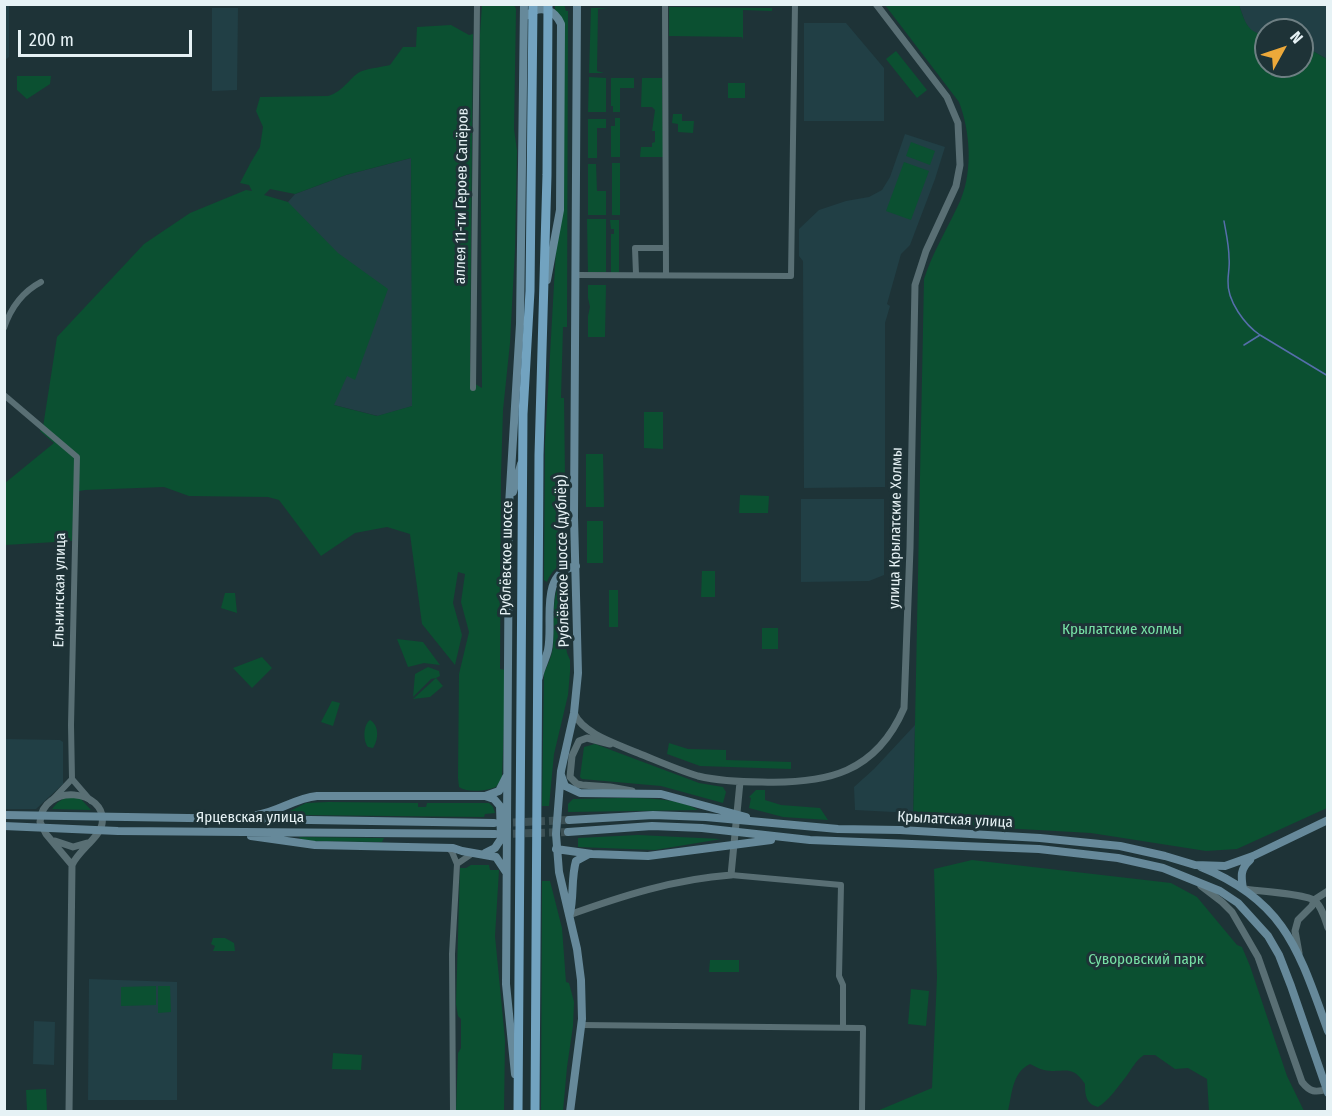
<!DOCTYPE html>
<meta charset="utf-8">
<style>
body{margin:0}
#map{position:relative;width:1332px;height:1116px;overflow:hidden;background:#1e3337;font-family:"Fira Sans Condensed",sans-serif}
canvas{display:block}
.frame{position:absolute;inset:0;border:6px solid #e6f2f5;pointer-events:none}
.north{position:absolute;left:1254px;top:18px;width:60px;height:60px;box-sizing:border-box;background:#1e3337;border:2px solid #6e7f83;border-radius:50%;rotate:50deg;font-size:16px;font-weight:700;line-height:24px;text-align:center;color:#e6f2f5}
.north::after{content:'';display:block;margin:auto;width:21px;height:27px;background:#eca93a;clip-path:polygon(50% 0,100% 100%,50% 72%,0 100%)}
.scale{position:absolute;left:18px;top:30px;width:174px;height:27px;box-sizing:border-box;border:3px solid #e6f2f5;border-top:0;padding-left:8px;font-size:18px;line-height:21px;white-space:nowrap;color:#e6f2f5;-webkit-text-stroke:4px #1e3337;paint-order:stroke}
</style>
<div id="map">
<canvas width="1332" height="1116"></canvas>
<div class="frame"></div>
<div class="north">N</div>
<div class="scale">200 m</div>
</div>
<script>
const g = document.querySelector('canvas').getContext('2d');
g.lineJoin = 'round';
function fill(path, color) { g.fillStyle = color; g.fill(path, 'evenodd'); }
function stroke(path, color, width, dash) { g.strokeStyle = color; g.lineWidth = width; g.lineCap = dash ? 'butt' : 'round'; g.setLineDash(dash || []); g.stroke(path); }
function drawText(font, color, halo, rows, align = 'center') {
  g.font = font + ' "Fira Sans Condensed",sans-serif'; g.lineWidth = 6; g.setLineDash([]); g.textBaseline = 'middle'; g.strokeStyle = halo; g.fillStyle = color; for (const [text, x, y, turn = 0] of rows) {
    g.save(); g.translate(x, y); g.rotate((+turn || 0) * Math.PI / 180); g.textAlign = isNaN(turn) ? turn : align; if (halo) g.strokeText(text, 0, 0); g.fillText(text, 0, 0); g.restore();
  }
}
const built = new Path2D(`
 M 1239,5 L 1327,5 L 1327,59 L 1302,45 L 1302,30 L 1266,30 L 1266,36 L 1252,32 L 1245,22 Z
 M 5,6 L 9,6 L 9,57 L 5,60 Z
 M 212,8 L 238,8 L 237,90 L 212,91 Z
 M 804,23 L 846,23 L 884,68 L 884,121 L 804,121 Z
 M 905,134 L 945,147 L 935,179 L 910,245 L 901,254 L 887,304 L 890,306 L 885,323 L 885,487 L 804,488 L 803,261 L 799,256 L 799,229 L 819,210 L 846,201 L 869,197 L 882,190 L 890,177 Z
 M 411,158 L 413,406 L 378,416 L 334,405 L 288,202 L 295,194 L 346,175 Z
 M 801,499 L 884,499 L 884,575 L 869,581 L 801,582 Z
 M 915,725 L 913,813 L 855,810 L 854,787 L 874,769 Z
 M 5,739 L 60,740 L 63,742 L 63,784 L 36,809 L 5,809 Z
 M 89,979 L 177,982 L 177,1100 L 88,1100 Z
 M 34,1021 L 55,1022 L 54,1065 L 33,1064 Z`);
const green = new Path2D(`
 M 564,4 L 566,11 L 568,11 L 567,327 L 563,327 L 561,398 L 564,398 L 566,557 C 562,566 553,567 547,582 L 544,580 L 545,443 L 556,249 L 564,28 L 555,11 L 555,5 Z
 M 482,5 L 514,5 L 516,9 L 514,129 L 517,151 L 515,249 L 510,343 L 503,410 L 501,475 L 500,669 L 506,670 L 502,778 L 496,787 C 486,791 468,793 459,787 L 458,778 L 459,674 L 469,632 L 461,602 L 465,574 L 458,572 L 453,603 L 462,635 L 455,665 L 422,624 L 410,534 L 387,527 L 355,533 L 321,556 L 279,500 L 268,497 L 189,496 L 164,487 L 85,490 L 74,492 L 72,541 L 5,545 L 5,483 L 54,443 L 40,431 L 43,427 L 57,337 L 144,244 L 190,213 L 246,190 L 252,191 L 249,185 L 240,183 L 251,162 L 260,147 L 263,127 L 256,111 L 260,97 L 328,96 C 345,91 350,76 362,71 C 371,68 382,67 390,65 L 403,47 L 416,47 L 417,27 L 451,25 L 469,35 L 473,34 L 470,361 L 472,382 L 482,388 L 480,34 ZM 411,158 L 412,406 L 377,416 L 334,405 L 347,376 L 355,380 L 388,289 L 338,253 L 288,202 L 264,195 L 270,189 L 295,194 L 346,175 Z
 M 885,5 L 1239,5 C 1245,22 1247,32 1266,36 L 1266,66 L 1302,66 L 1302,45 L 1327,59 L 1327,808 L 1237,849 L 1206,851 L 1091,833 L 913,823 L 924,279 C 933,251 949,226 961,199 C 973,169 970,131 959,102 Z
 M 669,7 L 772,8 L 772,11 L 743,10 L 743,40 L 742,37 L 669,36 Z
 M 591,8 L 609,8 L 598,9 L 597,71 L 604,73 L 589,73 Z
 M 896,51 L 927,90 L 917,98 L 886,59 Z
 M 17,76 L 51,76 L 50,84 L 27,99 L 17,90 Z
 M 589,77 L 606,78 L 606,112 L 588,112 Z
 M 611,78 L 634,78 L 634,88 L 620,88 L 620,112 L 613,112 L 613,106 L 611,106 Z
 M 642,78 L 662,78 L 663,157 L 640,157 L 641,147 L 652,147 L 652,143 L 655,142 L 655,131 L 652,131 L 655,110 L 652,107 L 641,107 Z
 M 728,83 L 745,83 L 745,98 L 728,98 Z
 M 673,114 L 682,114 L 682,121 L 694,121 L 693,133 L 678,132 L 678,124 L 672,123 Z
 M 615,118 L 620,118 L 620,157 L 611,157 L 611,126 L 615,126 Z
 M 588,119 L 606,119 L 606,128 L 597,128 L 597,158 L 588,158 Z
 M 911,142 L 935,151 L 930,165 L 906,156 Z
 M 904,162 L 929,171 L 911,220 L 886,211 Z
 M 612,163 L 620,163 L 620,215 L 612,215 Z
 M 588,164 L 596,164 L 597,191 L 606,191 L 606,215 L 588,215 Z
 M 587,219 L 606,219 L 606,272 L 588,272 Z
 M 610,220 L 619,220 L 619,273 L 611,273 L 611,234 L 614,234 L 614,229 L 611,229 Z
 M 588,285 L 606,285 L 605,337 L 588,337 L 588,316 L 590,307 L 588,298 Z
 M 644,412 L 663,412 L 663,449 L 644,448 Z
 M 586,454 L 603,454 L 604,507 L 586,507 Z
 M 740,495 L 769,496 L 768,513 L 739,513 Z
 M 587,521 L 603,521 L 603,563 L 587,563 Z
 M 702,571 L 715,571 L 715,597 L 701,597 Z
 M 563,576 L 565,578 L 563,630 L 567,653 L 570,660 L 570,672 L 568,695 L 554,754 L 549,806 L 542,806 L 544,673 C 548,664 552,656 553,646 C 555,623 550,595 563,576 Z
 M 609,590 L 618,590 L 618,627 L 609,627 Z
 M 225,593 L 235,593 L 237,613 L 221,608 Z
 M 762,628 L 778,628 L 778,649 L 762,649 Z
 M 397,639 L 423,642 L 440,665 L 424,663 L 408,667 Z
 M 262,657 L 272,668 L 252,688 L 233,668 Z
 M 428,667 L 439,671 L 440,676 L 436,678 L 443,686 L 430,697 L 413,699 L 436,678 L 431,679 L 413,697 L 415,674 Z
 M 332,701 L 340,703 L 333,726 L 321,722 Z
 M 370,720 C 379,725 379,739 373,748 L 368,747 C 363,741 363,725 370,720 Z
 M 669,743 L 688,749 L 726,750 L 726,760 L 791,762 L 791,769 L 700,766 L 667,754 Z
 M 595,744 L 699,783 L 723,787 L 726,792 L 723,803 L 661,786 L 582,779 L 580,777 L 584,747 Z
 M 756,790 L 765,790 L 765,800 L 781,805 L 820,808 L 828,820 L 783,817 L 749,808 L 751,798 L 749,797 Z
 M 66,797 L 80,798 L 91,810 L 52,809 L 57,803 Z
 M 573,799 C 604,799 674,793 698,810 L 568,812 L 568,804 Z
 M 329,802 L 418,803 L 418,807 L 426,807 L 427,803 L 489,803 L 493,807 L 495,813 L 485,814 L 484,817 L 297,815 L 290,811 L 306,803 Z
 M 638,835 L 721,839 L 655,850 L 578,847 L 578,838 Z
 M 299,837 L 384,838 L 382,842 L 303,841 Z
 M 972,860 L 1171,883 L 1197,897 L 1237,945 L 1242,947 L 1250,966 L 1287,1076 L 1304,1111 L 1209,1111 L 1207,1079 L 1188,1068 L 1175,1069 L 1155,1055 L 1144,1055 C 1135,1061 1132,1069 1125,1078 C 1117,1088 1109,1100 1098,1107 C 1086,1104 1085,1095 1085,1084 C 1071,1063 1064,1074 1044,1070 C 1039,1069 1035,1066 1030,1064 C 1012,1072 1012,1095 1008,1111 L 877,1111 L 932,1088 L 937,977 L 934,869 Z
 M 471,865 L 489,865 L 490,870 L 499,870 L 495,936 L 505,1040 L 504,1111 L 456,1111 L 458,1053 L 461,1048 L 461,1019 L 458,1016 L 456,1004 L 460,868 L 466,868 Z
 M 542,881 L 550,881 L 562,928 L 566,982 L 569,983 L 574,1002 L 573,1026 L 567,1067 L 563,1111 L 541,1111 Z
 M 213,938 L 225,938 L 234,943 L 235,951 L 213,951 L 215,946 L 211,944 Z
 M 710,960 L 739,960 L 739,972 L 709,972 Z
 M 156,986 L 156,1005 L 121,1006 L 121,987 Z
 M 158,986 L 170,986 L 171,1012 L 158,1013 Z
 M 911,989 L 929,991 L 926,1026 L 908,1024 Z
 M 333,1053 L 362,1055 L 361,1070 L 332,1069 Z
 M 46,1089 L 47,1111 L 27,1111 L 26,1090 Z`);
const stream = new Path2D(`
 M 1224,221 C 1226,233 1229,245 1229,258 C 1230,266 1228,273 1228,281 C 1227,301 1245,325 1260,335
 M 1244,345 L 1260,335 L 1328,376`);
const secondaryTunnel = new Path2D(`
 M 501,823 L 569,820
 M 501,834 L 568,832`);
const minor = new Path2D(`
 M 665,4 L 666,275
 M 636,274 L 635,248 L 666,248
 M 576,275 L 791,276 L 795,4
 M 4,328 C 11,307 22,292 41,282
 M 473,388 L 477,4
 M 4,395 L 77,457 L 71,725 L 72,779
 M 72,779 L 91,801
 M 54,798 L 72,779
 M 448,848 L 452,852 L 457,864 L 452,954 L 453,1112
 M 457,864 L 473,853
 M 731,875 L 841,885 L 839,976 L 843,985 L 843,1027
 M 581,1025 L 863,1028 L 862,1112`);
const tertiary = new Path2D(`
 M 574,713 C 583,734 617,744 638,753 C 658,761 678,770 698,776 C 719,781 740,782 762,782 C 827,784 876,773 904,708 L 910,548 L 915,285 L 926,251 L 956,186 L 960,165 L 958,123 L 947,97 L 876,4
 M 610,744 L 587,738 L 579,741 L 572,756 L 570,777 L 577,784 L 582,785 L 610,787 L 632,791
 M 55,841 L 73,847 L 87,843
 M 1201,886 L 1222,902 L 1232,912 L 1258,957 L 1302,1082 C 1310,1092 1315,1093 1328,1089
 M 1244,889 C 1257,891 1308,894 1315,901 C 1322,907 1325,919 1328,928
 M 569,915 C 622,896 675,879 731,875 L 740,782
 M 1299,953 L 1295,931 L 1298,920 L 1312,906 L 1314,900 L 1328,891
 M 69,1112 L 72,865 C 78,851 100,837 102,824 C 108,789 42,782 40,822 L 46,834 L 72,865`);
const secondary = new Path2D(`
 M 528,15 C 540,4 555,10 561,24 L 560,210 L 547,280
 M 513,492 L 521,464
 M 539,677 C 541,667 546,659 548,650 C 554,623 538,573 576,566
 M 561,775 L 565,786 L 580,793 L 661,794 L 746,817
 M 4,815 L 494,823
 M 257,815 C 278,812 295,798 317,796 L 485,796 L 499,791 L 506,777
 M 569,820 L 653,815 L 706,817 L 838,829 L 900,830 L 1040,838 L 1120,846 L 1165,856 L 1195,865 L 1225,866 L 1253,856 L 1328,820
 M 4,826 L 118,831 L 495,834
 M 568,832 L 652,826 L 702,828 L 810,840 L 1039,849 L 1118,858 L 1163,868 L 1220,891 L 1238,903 L 1268,936 L 1279,955 L 1291,986 L 1328,1093
 M 251,836 L 315,845 L 453,848 L 462,851 L 496,857 L 506,872
 M 556,849 L 592,854 L 648,856 L 771,840
 M 485,853 L 495,848 L 501,839 L 500,806 L 494,799 L 485,796
 M 1201,867 C 1286,901 1299,952 1328,1031
 M 1243,889 C 1241,876 1240,869 1250,860
 M 570,913 C 574,896 571,878 576,861 L 589,854
 M 515,1074 L 506,984 L 509,505 L 520,324 L 524,4
 M 570,1112 L 582,1019 L 581,980 L 577,949 L 559,872 L 556,834 L 561,771 L 574,713 L 578,673 L 574,517 L 577,4`);
const primary = new Path2D(`
 M 518,1112 L 523,414 L 530,291 L 533,4
 M 535,1112 L 539,455 L 547,175 L 548,4`);
const streetNames = [
 ["аллея 11-ти Героев Сапёров",462,196,-89],
 ["улица Крылатские Холмы",896,528,-89],
 ["Рублёвское шоссе",507,558,-89],
 ["Рублёвское шоссе (дублёр)",563,561,-91],
 ["Ельнинская улица",60,590,-89],
 ["Ярцевская улица",250,818],
 ["Крылатская улица",955,820,3]
];
const parkNames = [
 ["Крылатские холмы",1122,630],
 ["Суворовский парк",1146,960]
];
fill(built, '#213f45');
fill(green, '#0b5031');
stroke(stream, '#566eab', 1.5);
stroke(secondaryTunnel, '#3c5054', 8, [8, 4]);
stroke(minor, '#596f74', 6);
stroke(tertiary, '#596f74', 7);
stroke(secondary, '#66899a', 8);
stroke(primary, '#72a3c0', 9);
drawText('15px', '#e6f2f5', '#1e3337', streetNames);
drawText('15px', '#77e1a6', '#1e3337', parkNames);
</script>
